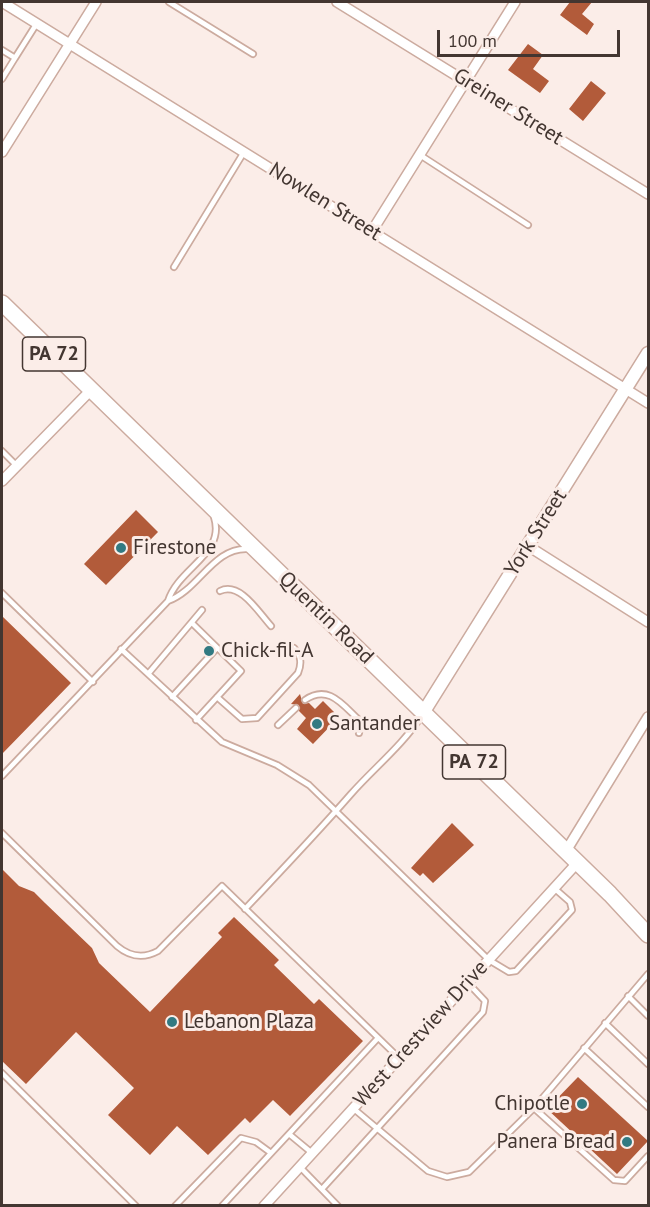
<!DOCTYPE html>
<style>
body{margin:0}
#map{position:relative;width:650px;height:1207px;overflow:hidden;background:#fbede8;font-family:"PT Sans",sans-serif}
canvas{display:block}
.frame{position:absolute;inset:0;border:3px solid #433631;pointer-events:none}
.scale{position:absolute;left:437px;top:30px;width:183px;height:27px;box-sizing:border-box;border:3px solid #433631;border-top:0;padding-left:8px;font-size:18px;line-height:21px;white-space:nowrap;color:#433631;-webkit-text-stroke:4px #fbede8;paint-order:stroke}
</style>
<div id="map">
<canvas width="650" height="1207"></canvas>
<div class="frame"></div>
<div class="scale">100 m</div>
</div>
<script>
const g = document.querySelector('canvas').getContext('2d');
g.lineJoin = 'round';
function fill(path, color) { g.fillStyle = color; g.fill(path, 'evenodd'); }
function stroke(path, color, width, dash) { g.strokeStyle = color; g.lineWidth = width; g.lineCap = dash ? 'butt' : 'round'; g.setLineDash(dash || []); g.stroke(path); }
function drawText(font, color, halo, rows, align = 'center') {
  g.font = font + ' "PT Sans",sans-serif'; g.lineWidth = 6; g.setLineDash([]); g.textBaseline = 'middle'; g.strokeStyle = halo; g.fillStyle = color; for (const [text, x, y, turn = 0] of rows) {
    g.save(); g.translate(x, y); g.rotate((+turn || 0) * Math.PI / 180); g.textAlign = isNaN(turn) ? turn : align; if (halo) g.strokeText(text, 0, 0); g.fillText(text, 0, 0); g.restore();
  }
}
const building = new Path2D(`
 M 570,2 L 592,2 L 582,14 L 594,24 L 587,35 L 560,15 Z
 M 528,44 L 543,55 L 533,69 L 549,81 L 540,93 L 508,70 Z
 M 591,81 L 606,93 L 583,121 L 569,109 Z
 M 136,510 L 158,532 L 106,585 L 84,564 Z
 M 2,616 L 71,683 L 2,754 Z
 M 300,694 L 303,704 L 309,703 L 315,709 L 323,701 L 339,717 L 313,744 L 297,729 L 306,718 L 299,711 L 299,705 L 291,704 Z
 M 452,823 L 474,845 L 433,883 L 423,873 L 420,876 L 411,868 Z
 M 2,869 L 19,886 L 34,892 L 45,903 L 92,948 L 99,963 L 150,1012 L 222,937 L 218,933 L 234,917 L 279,960 L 274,965 L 314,1004 L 319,999 L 363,1041 L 290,1116 L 273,1100 L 250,1123 L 245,1118 L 208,1155 L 177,1126 L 150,1155 L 108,1115 L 134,1088 L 76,1032 L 26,1084 L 2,1061 Z
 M 578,1077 L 648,1141 L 617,1174 L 547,1109 Z`);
const service = new Path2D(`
 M 169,2 L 253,54
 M 2,50 L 15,58 L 37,23
 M 2,79 L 15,58
 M 420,155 L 528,225
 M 174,267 L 244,152
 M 2,451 L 17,466
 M 220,591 C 240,581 259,613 271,626
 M 2,593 L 93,682
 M 168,601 C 179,567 226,554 214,517
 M 192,623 L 241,671 L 196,720
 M 121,649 L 222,742 L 277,765 L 309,785 L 489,960 L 509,972 L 516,971 L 572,910 L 570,902 L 554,888
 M 148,674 L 202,610
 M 172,697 L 217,648
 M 217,697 L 242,719 L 257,718 L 298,673 C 302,663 301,656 294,648
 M 305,700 C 328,684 342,704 358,719 L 361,724 L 359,733
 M 278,725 L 296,708
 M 2,776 L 168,601 C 199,590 213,547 248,549
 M 2,833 L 117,946 C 130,957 143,959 158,951 L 222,886 L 399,1058
 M 245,909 C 281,871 317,833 351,794 C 375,767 403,745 422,715
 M 628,996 L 648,1016
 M 605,1023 L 648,1064
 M 584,1048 L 648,1107
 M 2,1073 L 136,1206
 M 534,1108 L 614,1180 L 625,1181 L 648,1156
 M 354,1109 L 428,1171 L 447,1177 L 469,1172 L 534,1108 L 648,974
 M 289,1134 L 312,1153
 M 300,1167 L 338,1206
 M 322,1189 L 483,1012 L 485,1001 L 468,983
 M 175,1206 L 241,1138 L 256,1142 L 271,1153
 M 222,1206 L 378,1038`);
const minor = new Path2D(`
 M 2,2 L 648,403
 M 337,2 L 648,194
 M 2,152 L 96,2
 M 372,231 L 515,2
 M 2,481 L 91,390
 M 528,546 L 648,622
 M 566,851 L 648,717
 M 264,1206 L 578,862`);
const tertiary = new Path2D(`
 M 423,713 L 648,353`);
const trunk = new Path2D(`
 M 2,303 L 610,894 L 648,935`);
const markers = [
 [121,548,6,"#327a82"],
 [209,651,6,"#327a82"],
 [317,724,6,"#327a82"],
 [172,1022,6,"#327a82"],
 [582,1104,6,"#327a82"],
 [627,1142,6,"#327a82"]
];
const shields = [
 [54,354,63],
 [474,762,63]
];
const shieldNames = [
 ["PA 72",54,354],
 ["PA 72",474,762]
];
const streetNames = [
 ["Greiner Street",508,107,32],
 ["Nowlen Street",325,202,32],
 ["York Street",536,533,-58],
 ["Quentin Road",326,618,44],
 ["West Crestview Drive",421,1034,-48]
];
const poiNames = [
 ["Firestone",133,548],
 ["Chick-fil-A",221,651],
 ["Santander",329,724],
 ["Lebanon Plaza",184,1022],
 ["Chipotle",570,1104,"right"],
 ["Panera Bread",615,1142,"right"]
];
fill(building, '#b25b3a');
stroke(service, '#ccab9f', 8);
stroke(minor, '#ccab9f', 12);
stroke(tertiary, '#ccab9f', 15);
stroke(trunk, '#ccab9f', 18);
stroke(service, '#fff', 4.5);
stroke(minor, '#fff', 9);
stroke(tertiary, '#fff', 12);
stroke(trunk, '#fff', 15);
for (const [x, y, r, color] of markers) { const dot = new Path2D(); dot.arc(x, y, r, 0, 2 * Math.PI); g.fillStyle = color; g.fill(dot); stroke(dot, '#fbede8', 2); }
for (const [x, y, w] of shields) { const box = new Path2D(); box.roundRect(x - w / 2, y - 17, w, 34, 4.5); g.fillStyle = '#fbede8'; g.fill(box); stroke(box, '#433631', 1.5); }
drawText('bold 20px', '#433631', null, shieldNames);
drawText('21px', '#433631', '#fbede8', streetNames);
drawText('21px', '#433631', '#fbede8', poiNames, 'left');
</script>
